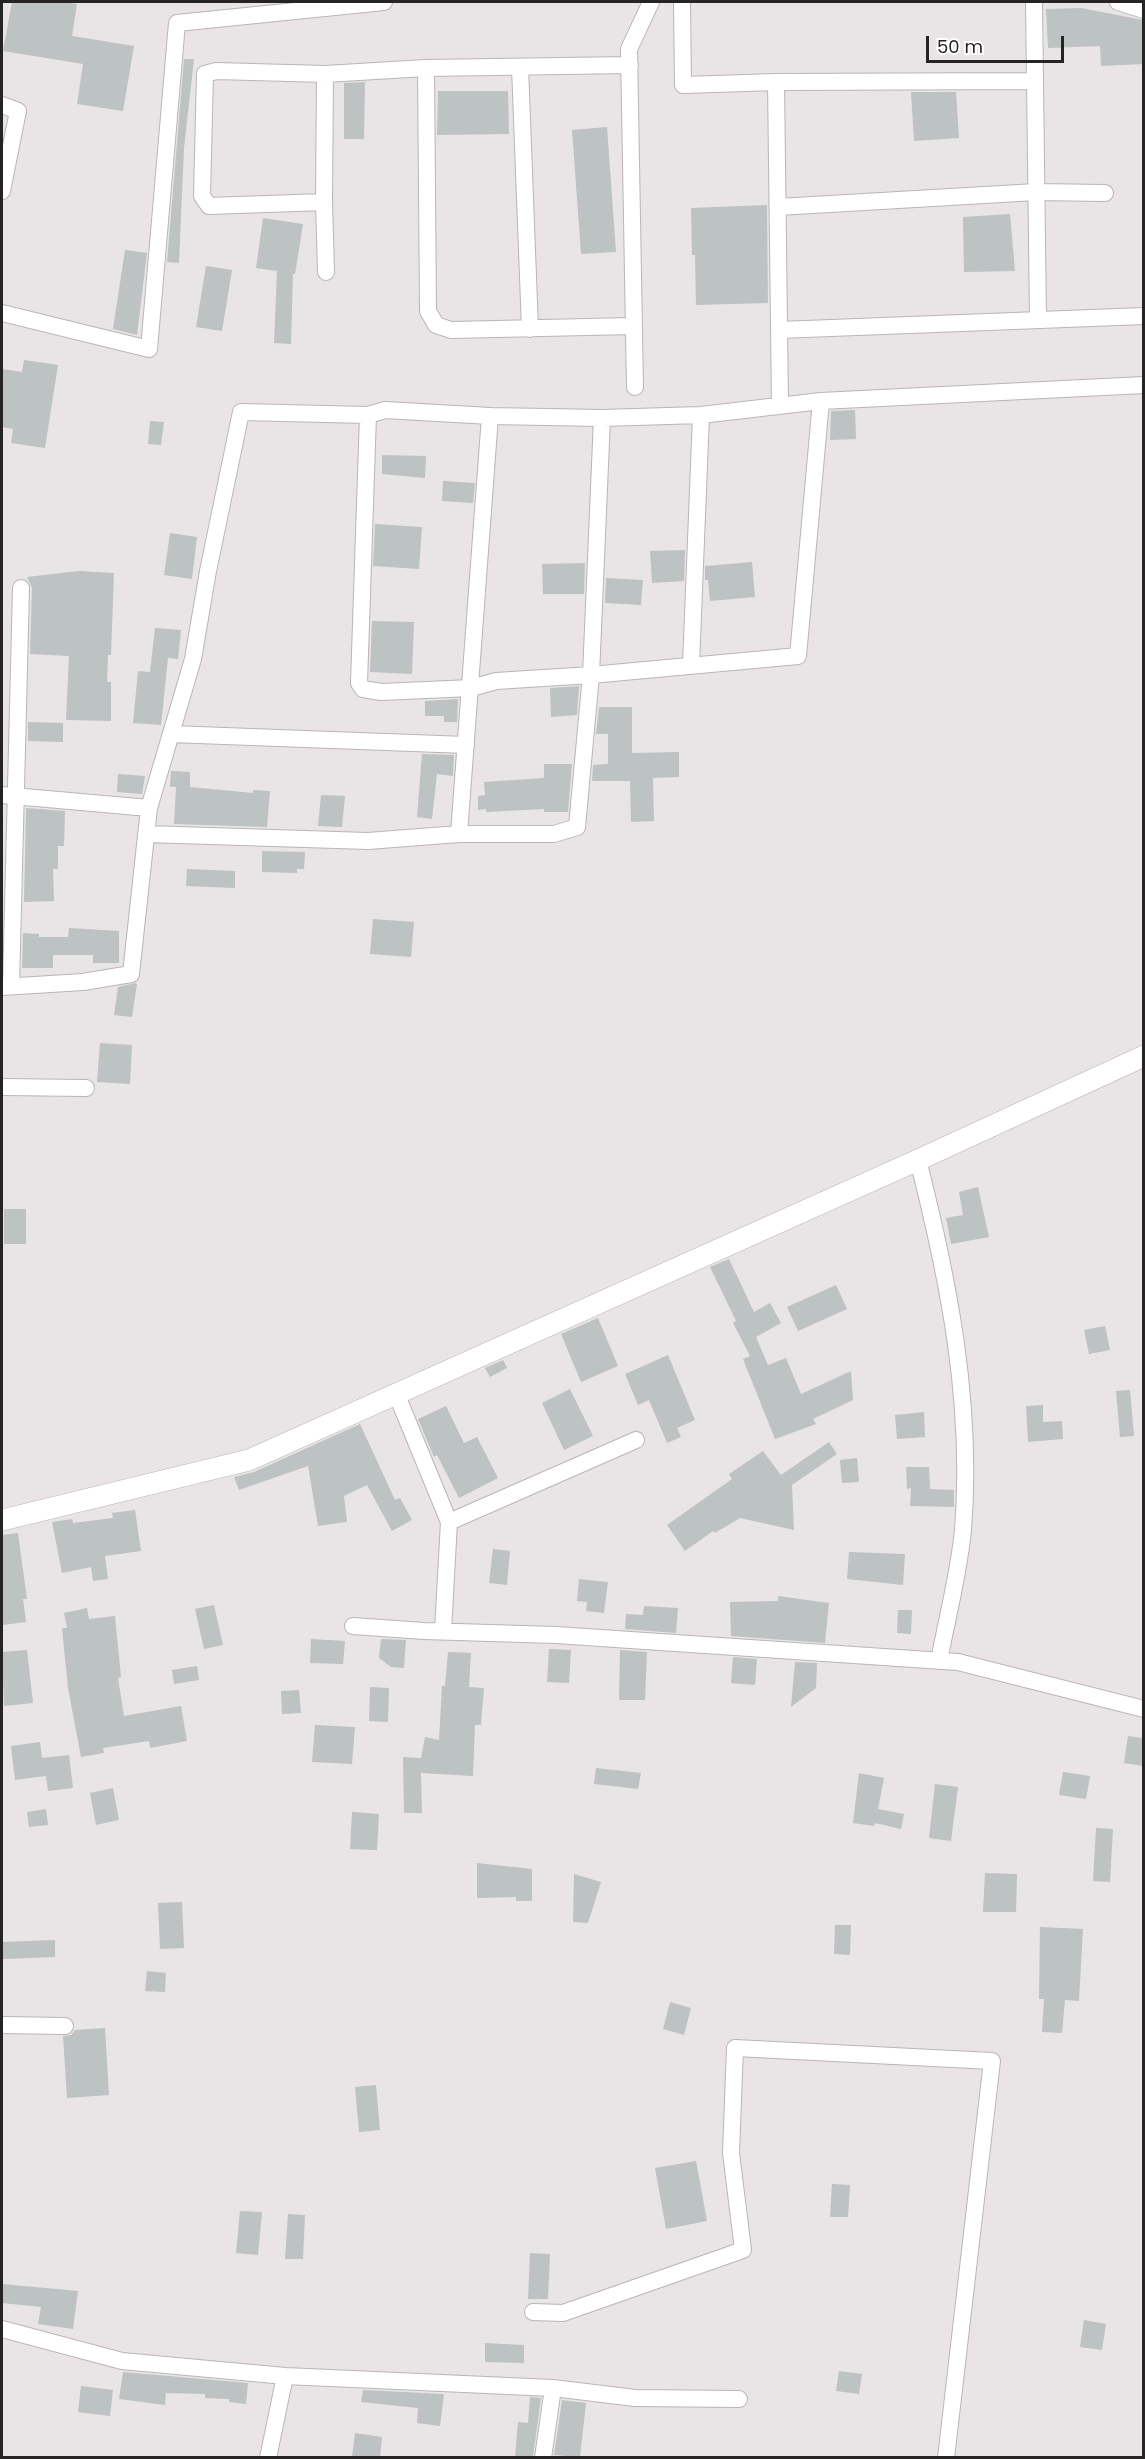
<!DOCTYPE html>
<style>
body{margin:0}
#map{position:relative;width:1145px;height:2459px;overflow:hidden;background:#e9e4e5;font-family:Poppins,sans-serif}
canvas{display:block}
.frame{position:absolute;inset:0;border:3px solid #252323;pointer-events:none}
.scale{position:absolute;left:926px;top:36px;width:138px;height:27px;box-sizing:border-box;border:3px solid #252323;border-top:0;padding-left:8px;font-size:18px;line-height:21px;white-space:nowrap;color:#252323;-webkit-text-stroke:4px #fff;paint-order:stroke}
</style>
<div id="map">
<canvas width="1145" height="2459"></canvas>
<div class="frame"></div>
<div class="scale">50 m</div>
</div>
<script>
const g = document.querySelector('canvas').getContext('2d');
g.lineJoin = 'round';
function fill(path, color) { g.fillStyle = color; g.fill(path, 'evenodd'); }
function stroke(path, color, width, dash) { g.strokeStyle = color; g.lineWidth = width; g.lineCap = dash ? 'butt' : 'round'; g.setLineDash(dash || []); g.stroke(path); }
const building = new Path2D(`
 M 12,2 L 62,2 L 77,4 L 72,36 L 134,46 L 123,111 L 77,104 L 83,64 L 3,51 Z
 M 1081,8 L 1143,20 L 1143,64 L 1101,66 L 1100,46 L 1048,48 L 1046,9 Z
 M 184,59 L 194,59 L 184,148 L 179,263 L 167,262 Z
 M 365,82 L 364,139 L 344,139 L 344,83 Z
 M 438,91 L 508,91 L 509,134 L 437,135 Z
 M 911,92 L 956,92 L 959,138 L 914,141 Z
 M 607,127 L 616,252 L 581,254 L 572,130 Z
 M 767,205 L 768,303 L 696,305 L 695,255 L 692,255 L 691,208 Z
 M 1010,214 L 1015,271 L 964,272 L 963,217 Z
 M 263,218 L 303,224 L 295,274 L 293,274 L 291,344 L 274,343 L 277,271 L 256,268 Z
 M 125,250 L 147,253 L 137,335 L 113,329 Z
 M 206,266 L 232,270 L 222,331 L 196,327 Z
 M 24,360 L 58,365 L 45,448 L 11,443 L 13,429 L 2,427 L 2,369 L 22,372 Z
 M 855,410 L 856,439 L 830,440 L 831,411 Z
 M 150,421 L 164,422 L 161,445 L 148,444 Z
 M 382,455 L 426,456 L 425,478 L 382,474 Z
 M 443,481 L 475,483 L 473,503 L 442,501 Z
 M 375,524 L 422,527 L 419,569 L 373,566 Z
 M 170,533 L 197,537 L 192,579 L 164,575 Z
 M 685,550 L 684,581 L 652,583 L 650,551 Z
 M 752,562 L 755,597 L 710,601 L 708,580 L 705,580 L 705,566 Z
 M 585,563 L 584,594 L 543,594 L 542,564 Z
 M 79,571 L 114,573 L 111,655 L 108,655 L 107,682 L 111,682 L 111,721 L 66,720 L 69,656 L 30,654 L 32,588 L 27,577 Z
 M 606,578 L 643,580 L 641,605 L 605,603 Z
 M 372,621 L 414,622 L 412,674 L 370,672 Z
 M 155,628 L 181,630 L 178,659 L 168,658 L 161,725 L 133,723 L 138,671 L 150,672 Z
 M 579,686 L 577,715 L 551,717 L 550,688 Z
 M 458,699 L 457,722 L 444,722 L 444,716 L 425,716 L 425,701 Z
 M 599,707 L 632,707 L 632,753 L 679,752 L 679,777 L 653,778 L 654,821 L 631,822 L 630,781 L 592,781 L 593,765 L 608,764 L 608,734 L 596,734 Z
 M 28,722 L 63,723 L 63,742 L 28,741 Z
 M 422,754 L 454,755 L 453,776 L 437,774 L 432,819 L 417,817 Z
 M 544,764 L 572,764 L 568,812 L 544,812 L 544,809 L 486,812 L 486,809 L 478,810 L 478,796 L 485,795 L 484,782 L 544,778 Z
 M 171,771 L 190,772 L 190,787 L 253,793 L 253,790 L 270,791 L 267,827 L 174,824 L 176,787 L 170,787 Z
 M 118,774 L 145,776 L 142,794 L 117,792 Z
 M 321,795 L 345,796 L 342,827 L 318,826 Z
 M 26,808 L 65,811 L 64,846 L 58,846 L 58,869 L 53,869 L 54,901 L 24,902 Z
 M 262,851 L 305,852 L 304,869 L 297,869 L 297,873 L 262,872 Z
 M 187,869 L 235,871 L 235,888 L 186,886 Z
 M 373,919 L 414,922 L 411,957 L 370,954 Z
 M 69,928 L 119,931 L 119,963 L 93,963 L 93,955 L 53,955 L 53,968 L 22,968 L 23,933 L 39,934 L 39,937 L 68,937 Z
 M 135,983 L 137,984 L 132,1017 L 114,1015 L 118,987 Z
 M 100,1043 L 132,1045 L 130,1084 L 97,1082 Z
 M 978,1187 L 989,1237 L 951,1244 L 946,1218 L 963,1215 L 959,1192 Z
 M 4,1209 L 26,1209 L 26,1244 L 4,1244 Z
 M 729,1259 L 754,1312 L 770,1303 L 781,1323 L 756,1337 L 768,1365 L 786,1358 L 801,1394 L 851,1371 L 853,1400 L 813,1419 L 816,1424 L 775,1439 L 743,1359 L 750,1356 L 733,1323 L 736,1321 L 710,1267 Z
 M 836,1285 L 847,1309 L 798,1331 L 787,1307 Z
 M 598,1318 L 618,1366 L 581,1382 L 561,1334 Z
 M 1105,1326 L 1110,1350 L 1089,1354 L 1084,1330 Z
 M 668,1355 L 695,1420 L 677,1428 L 681,1437 L 667,1443 L 649,1400 L 638,1405 L 625,1374 Z
 M 503,1360 L 507,1368 L 490,1377 L 485,1368 Z
 M 570,1389 L 593,1436 L 564,1450 L 542,1403 Z
 M 1130,1390 L 1134,1436 L 1120,1437 L 1116,1391 Z
 M 1043,1405 L 1043,1422 L 1062,1421 L 1063,1439 L 1028,1442 L 1026,1406 Z
 M 446,1406 L 464,1443 L 477,1437 L 498,1478 L 459,1498 L 437,1455 L 434,1457 L 418,1419 Z
 M 924,1412 L 925,1437 L 897,1439 L 895,1415 Z
 M 360,1424 L 395,1500 L 400,1498 L 412,1520 L 392,1531 L 367,1485 L 344,1496 L 347,1522 L 318,1526 L 308,1466 L 239,1490 L 234,1477 L 254,1472 Z
 M 829,1442 L 837,1454 L 792,1485 L 794,1530 L 740,1518 L 715,1533 L 713,1531 L 685,1551 L 667,1525 L 732,1479 L 729,1474 L 763,1451 L 781,1475 Z
 M 857,1458 L 859,1482 L 842,1483 L 840,1460 Z
 M 906,1467 L 929,1467 L 930,1489 L 954,1490 L 954,1507 L 910,1506 L 911,1488 L 907,1489 Z
 M 135,1510 L 141,1551 L 105,1556 L 108,1579 L 93,1581 L 91,1567 L 62,1573 L 52,1522 L 72,1519 L 73,1523 L 113,1518 L 112,1513 Z
 M 18,1533 L 27,1599 L 23,1599 L 26,1622 L 2,1625 L 2,1535 Z
 M 493,1549 L 510,1551 L 507,1585 L 489,1583 Z
 M 849,1552 L 905,1554 L 903,1585 L 847,1579 Z
 M 579,1579 L 608,1582 L 604,1613 L 586,1611 L 587,1602 L 577,1601 Z
 M 778,1596 L 829,1603 L 825,1643 L 731,1636 L 730,1602 L 778,1601 Z
 M 214,1605 L 223,1645 L 204,1649 L 195,1609 Z
 M 644,1606 L 678,1608 L 676,1633 L 625,1629 L 626,1614 L 643,1615 Z
 M 87,1608 L 89,1619 L 115,1616 L 121,1677 L 118,1678 L 124,1716 L 181,1706 L 187,1741 L 150,1748 L 149,1741 L 103,1748 L 104,1753 L 81,1757 L 68,1688 L 62,1628 L 67,1628 L 64,1613 Z
 M 898,1610 L 912,1610 L 911,1634 L 897,1633 Z
 M 311,1639 L 345,1641 L 343,1664 L 310,1663 Z
 M 381,1639 L 406,1640 L 404,1668 L 391,1667 L 379,1658 Z
 M 549,1649 L 571,1650 L 569,1683 L 547,1682 Z
 M 27,1650 L 33,1703 L 4,1706 L 2,1652 Z
 M 620,1650 L 647,1652 L 645,1700 L 619,1700 Z
 M 448,1652 L 471,1653 L 469,1687 L 484,1688 L 481,1725 L 475,1725 L 473,1776 L 421,1773 L 422,1813 L 404,1813 L 403,1757 L 421,1758 L 425,1737 L 439,1740 L 442,1686 L 445,1686 Z
 M 733,1657 L 757,1659 L 755,1685 L 731,1683 Z
 M 795,1662 L 817,1663 L 816,1688 L 791,1707 Z
 M 197,1666 L 199,1680 L 174,1684 L 172,1670 Z
 M 370,1687 L 389,1688 L 388,1722 L 369,1721 Z
 M 299,1690 L 301,1713 L 282,1714 L 281,1691 Z
 M 315,1725 L 355,1727 L 352,1764 L 312,1762 Z
 M 1128,1736 L 1143,1738 L 1143,1766 L 1124,1763 Z
 M 40,1742 L 42,1758 L 69,1755 L 73,1788 L 48,1791 L 46,1776 L 15,1780 L 11,1746 Z
 M 596,1768 L 641,1773 L 638,1789 L 594,1784 Z
 M 1063,1772 L 1090,1776 L 1086,1799 L 1059,1795 Z
 M 859,1773 L 884,1778 L 878,1809 L 904,1814 L 901,1829 L 875,1823 L 874,1826 L 853,1823 Z
 M 935,1784 L 958,1787 L 951,1841 L 929,1838 Z
 M 113,1788 L 119,1820 L 96,1825 L 90,1793 Z
 M 46,1809 L 48,1825 L 29,1827 L 27,1812 Z
 M 352,1812 L 379,1814 L 377,1850 L 350,1849 Z
 M 1096,1828 L 1113,1829 L 1110,1882 L 1093,1881 Z
 M 477,1863 L 532,1869 L 532,1901 L 516,1901 L 516,1897 L 477,1898 Z
 M 985,1873 L 1017,1874 L 1016,1912 L 983,1912 Z
 M 574,1874 L 601,1882 L 588,1923 L 573,1922 Z
 M 182,1902 L 184,1948 L 160,1949 L 158,1903 Z
 M 835,1925 L 851,1925 L 850,1955 L 834,1954 Z
 M 1040,1927 L 1083,1929 L 1079,2001 L 1065,2000 L 1062,2033 L 1042,2032 L 1044,1999 L 1039,1999 Z
 M 55,1940 L 55,1957 L 2,1959 L 2,1942 Z
 M 147,1971 L 166,1973 L 165,1992 L 145,1991 Z
 M 670,2002 L 691,2008 L 684,2035 L 663,2029 Z
 M 105,2028 L 109,2095 L 67,2098 L 63,2036 L 71,2035 L 75,2030 Z
 M 376,2085 L 380,2130 L 359,2132 L 355,2087 Z
 M 696,2161 L 707,2221 L 666,2229 L 655,2168 Z
 M 832,2184 L 850,2185 L 848,2217 L 830,2217 Z
 M 240,2211 L 262,2212 L 258,2255 L 236,2253 Z
 M 288,2214 L 305,2215 L 303,2259 L 285,2259 Z
 M 530,2253 L 550,2254 L 548,2299 L 528,2299 Z
 M 2,2284 L 78,2291 L 73,2329 L 38,2324 L 41,2307 L 2,2303 Z
 M 1084,2320 L 1106,2324 L 1102,2350 L 1080,2347 Z
 M 485,2343 L 524,2345 L 524,2363 L 485,2362 Z
 M 839,2371 L 862,2374 L 859,2394 L 836,2391 Z
 M 123,2372 L 248,2383 L 246,2404 L 229,2402 L 229,2399 L 205,2398 L 205,2394 L 166,2393 L 165,2405 L 119,2399 Z
 M 81,2386 L 113,2390 L 110,2416 L 78,2412 Z
 M 363,2390 L 444,2394 L 440,2426 L 417,2423 L 418,2408 L 361,2402 Z
 M 530,2397 L 541,2398 L 533,2457 L 515,2457 L 518,2422 L 528,2423 Z
 M 562,2400 L 586,2403 L 580,2457 L 554,2455 Z
 M 355,2433 L 382,2437 L 380,2457 L 352,2457 Z`);
const minor = new Path2D(`
 M 682,2 L 683,85 L 776,82 L 780,406
 M 1034,2 L 1038,320
 M 1118,2 L 1144,10
 M 520,67 L 530,329
 M 426,68 L 428,311 L 436,325 L 451,330 L 633,326
 M 325,74 L 324,202 L 326,272
 M 776,82 L 1035,81
 M 2,105 L 18,111 L 2,191
 M 324,202 L 209,206 L 202,196 L 205,74 L 216,71 L 325,74 L 426,68 L 630,65
 M 778,207 L 1036,192 L 1105,193
 M 2,313 L 149,349 L 177,23 L 384,2
 M 779,330 L 1144,316
 M 635,387 L 629,49 L 651,2
 M 368,415 L 359,683 L 363,689 L 381,692 L 471,688 L 496,681 L 591,675 L 798,656 L 821,401
 M 691,665 L 701,415
 M 171,734 L 466,745
 M 2,795 L 149,808 L 193,659 L 208,571 L 241,412 L 368,415 L 385,410 L 490,416 L 602,418 L 701,415 L 821,401 L 1144,385
 M 146,834 L 368,841 L 459,834 L 554,834 L 577,827 L 591,675 L 602,418
 M 459,834 L 490,416
 M 11,986 L 21,588
 M 2,987 L 83,982 L 131,974 L 149,808
 M 2,1087 L 86,1088
 M 918,1160 C 949,1282 973,1403 963,1530 C 959,1573 947,1618 939,1661
 M 396,1393 L 449,1522 L 443,1631
 M 449,1522 L 636,1440
 M 353,1626 L 424,1631 L 556,1635 L 958,1662 L 1144,1709
 M 2,2025 L 65,2026
 M 533,2312 L 563,2313 L 743,2250 L 731,2153 L 735,2048 L 992,2061 L 946,2458
 M 2,2329 L 122,2361 L 285,2376 L 268,2458
 M 285,2376 L 553,2388 L 635,2398 L 739,2399
 M 543,2458 L 553,2388`);
const tertiary = new Path2D(`
 M 2,1520 L 249,1460 L 918,1160 L 1144,1056`);
fill(building, '#bdc2c3');
stroke(minor, '#bab5b6', 18);
stroke(tertiary, '#bab5b6', 22);
stroke(minor, '#fff', 16);
stroke(tertiary, '#fff', 21);
</script>
